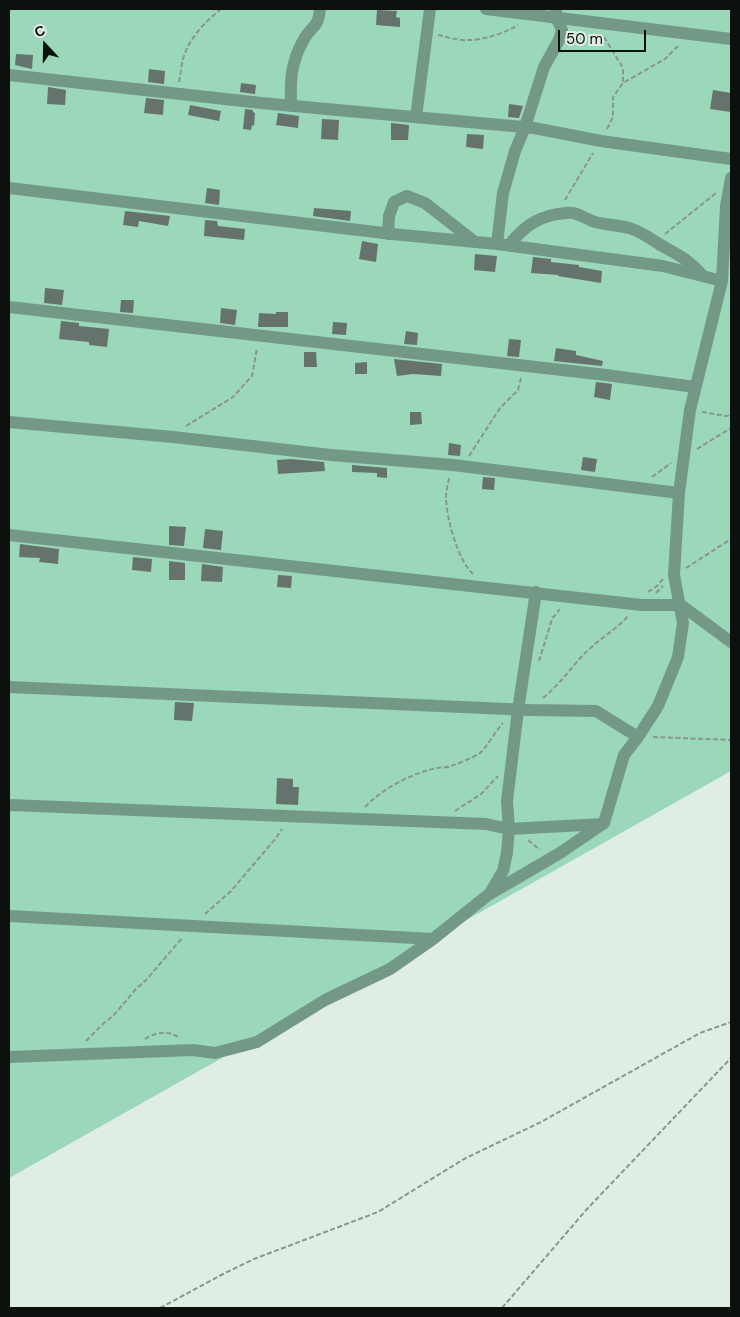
<!DOCTYPE html>
<meta charset="utf-8">
<style>
body{margin:0}
#map{position:relative;width:740px;height:1317px;overflow:hidden;background:#dfede5;font-family:"DM Sans",sans-serif}
canvas{display:block}
.frame{position:absolute;inset:0;border:10px solid #0c110e;pointer-events:none}
.north{position:absolute;left:20px;top:20px;width:50px;height:50px;-webkit-text-stroke:4px #dfede5;paint-order:stroke;rotate:339deg;font-size:14px;font-weight:700;line-height:20px;text-align:center;color:#0c110e}
.north::after{content:'';display:block;margin:auto;width:18px;height:22px;background:#0c110e;clip-path:polygon(50% 0,100% 100%,50% 72%,0 100%)}
.scale{position:absolute;left:558px;top:30px;width:88px;height:22px;box-sizing:border-box;border:2px solid #0c110e;border-top:0;padding-left:6px;font-size:15px;line-height:18px;white-space:nowrap;color:#0c110e;-webkit-text-stroke:4px #dfede5;paint-order:stroke}
</style>
<div id="map">
<canvas width="740" height="1317"></canvas>
<div class="frame"></div>
<div class="north">С</div>
<div class="scale">50 m</div>
</div>
<script>
const g = document.querySelector('canvas').getContext('2d');
g.lineJoin = 'round';
function fill(path, color) { g.fillStyle = color; g.fill(path, 'evenodd'); }
function stroke(path, color, width, dash) { g.strokeStyle = color; g.lineWidth = width; g.lineCap = dash ? 'butt' : 'round'; g.setLineDash(dash || []); g.stroke(path); }
const green = new Path2D(`
 M 9,9 L 731,9 L 731,771 L 9,1178 Z`);
const building = new Path2D(`
 M 377,10 L 397,11 L 396,17 L 400,18 L 400,27 L 376,25 Z
 M 16,54 L 33,55 L 32,69 L 15,65 Z
 M 149,69 L 165,71 L 164,84 L 148,82 Z
 M 241,83 L 256,85 L 255,94 L 240,92 Z
 M 48,87 L 66,90 L 65,105 L 47,104 Z
 M 713,90 L 731,93 L 731,112 L 710,109 Z
 M 146,98 L 164,100 L 163,115 L 144,113 Z
 M 509,104 L 523,106 L 519,118 L 508,117 Z
 M 190,105 L 221,111 L 219,121 L 188,115 Z
 M 245,109 L 253,110 L 253,112 L 255,113 L 254,126 L 252,125 L 251,130 L 243,129 Z
 M 278,113 L 299,116 L 298,128 L 276,125 Z
 M 322,119 L 339,120 L 338,140 L 321,139 Z
 M 391,123 L 409,125 L 408,140 L 391,140 Z
 M 467,134 L 484,135 L 483,149 L 466,147 Z
 M 207,188 L 220,190 L 219,205 L 205,203 Z
 M 314,208 L 351,211 L 350,221 L 313,216 Z
 M 125,211 L 170,216 L 168,226 L 139,221 L 138,227 L 123,225 Z
 M 205,220 L 217,221 L 218,226 L 245,229 L 244,240 L 204,236 Z
 M 362,241 L 378,244 L 376,262 L 359,259 Z
 M 475,254 L 497,256 L 495,272 L 474,270 Z
 M 533,257 L 551,259 L 551,262 L 579,265 L 579,267 L 602,271 L 601,283 L 558,276 L 558,275 L 531,273 Z
 M 45,288 L 64,290 L 62,305 L 44,303 Z
 M 121,300 L 134,300 L 133,313 L 120,312 Z
 M 221,308 L 237,310 L 235,325 L 220,323 Z
 M 276,312 L 288,312 L 288,327 L 258,327 L 259,313 L 276,314 Z
 M 61,321 L 79,323 L 79,326 L 109,329 L 107,347 L 89,345 L 89,342 L 59,339 Z
 M 333,322 L 347,323 L 346,335 L 332,334 Z
 M 406,331 L 418,333 L 417,345 L 404,344 Z
 M 509,339 L 521,340 L 519,357 L 507,356 Z
 M 556,348 L 576,351 L 576,355 L 603,361 L 602,366 L 554,361 Z
 M 304,352 L 316,352 L 317,367 L 304,367 Z
 M 394,359 L 442,364 L 441,376 L 413,374 L 397,376 Z
 M 367,362 L 367,374 L 355,374 L 355,363 Z
 M 596,382 L 612,384 L 610,400 L 594,397 Z
 M 410,412 L 421,412 L 422,424 L 410,425 Z
 M 449,443 L 461,445 L 460,456 L 448,455 Z
 M 583,457 L 597,459 L 595,472 L 581,470 Z
 M 291,459 L 324,462 L 325,471 L 278,474 L 277,460 Z
 M 352,465 L 387,468 L 387,478 L 377,477 L 377,473 L 352,472 Z
 M 483,477 L 495,478 L 494,490 L 482,489 Z
 M 169,526 L 186,527 L 184,546 L 169,545 Z
 M 205,529 L 223,531 L 221,550 L 203,548 Z
 M 20,544 L 59,549 L 58,564 L 39,562 L 40,558 L 19,557 Z
 M 133,557 L 152,559 L 151,572 L 132,570 Z
 M 169,561 L 185,563 L 185,580 L 169,580 Z
 M 202,564 L 223,567 L 222,582 L 201,581 Z
 M 278,575 L 292,576 L 291,588 L 277,587 Z
 M 175,702 L 194,703 L 192,721 L 174,720 Z
 M 277,778 L 293,779 L 293,787 L 299,787 L 298,805 L 276,804 Z`);
const path = new Path2D(`
 M 438,35 C 448,37 459,41 469,40 C 485,40 504,33 518,25
 M 604,37 L 623,68 L 623,82
 M 179,82 C 181,74 181,66 183,59 C 189,38 205,22 221,9
 M 607,129 L 613,117 L 613,97 L 623,83 L 665,59 L 678,46
 M 565,200 L 593,153
 M 665,234 L 716,193
 M 702,412 L 726,416 L 731,415
 M 186,426 L 233,397 L 252,376 L 257,348
 M 697,449 L 731,428
 M 469,456 L 500,408 L 518,390 L 521,378
 M 652,477 L 671,463
 M 449,478 C 448,484 446,491 446,497 C 446,517 458,561 473,574
 M 686,568 L 731,539
 M 648,592 L 657,586 L 663,579
 M 656,593 L 663,586
 M 539,661 L 552,619 L 560,609
 M 543,698 C 559,685 571,668 585,653 C 599,639 616,630 629,615
 M 653,737 L 731,740
 M 365,807 C 383,788 411,774 436,768 C 441,767 447,768 451,766 C 460,763 472,758 480,753 C 484,751 497,729 503,723
 M 455,811 L 481,794 L 498,776
 M 528,840 L 540,850
 M 205,914 L 231,891 L 276,838 L 282,829
 M 145,1039 C 156,1032 167,1030 178,1037
 M 86,1041 L 104,1023 L 113,1016 L 136,989 L 147,979 L 183,937
 M 160,1308 L 225,1273 L 254,1259 L 378,1212 L 464,1159 L 541,1122 L 700,1033 L 731,1022
 M 502,1308 L 587,1209 L 731,1058`);
const minor = new Path2D(`
 M 486,9 L 731,39
 M 9,75 L 261,103 L 534,128 L 601,141 L 731,159
 M 291,106 C 290,80 291,62 304,39 C 312,25 318,29 320,9
 M 416,117 L 430,9
 M 9,188 L 392,234 L 497,244 L 663,266 L 722,281
 M 388,234 L 389,216 L 394,202 L 407,196 L 425,203 L 475,242
 M 497,244 L 503,193 L 515,151 L 525,127 L 544,67 L 559,40 L 562,30 L 556,17 L 556,9
 M 509,245 C 525,225 540,215 566,213 C 577,211 585,219 595,222 C 606,225 618,225 629,228 C 641,231 649,238 659,244 C 678,255 687,258 702,275
 M 9,307 L 606,375 L 695,387
 M 9,422 L 173,437 L 331,455 L 453,465 L 679,493
 M 9,535 L 642,605 L 681,605 L 731,642
 M 9,687 L 530,710 L 596,711 L 638,737 L 624,755 L 604,823 L 560,853 L 488,895 L 433,939 L 390,969 L 325,1000 L 257,1042 L 215,1053 L 193,1050 L 9,1057
 M 638,737 L 658,706 L 678,657 L 683,623 L 674,575 L 679,493 L 690,410 L 722,281 L 726,206 L 731,178
 M 9,805 L 486,824 L 509,829 L 603,824
 M 490,893 L 503,871 L 507,853 L 509,829 L 507,801 L 518,710 L 536,592
 M 9,916 L 433,939`);
fill(green, '#9bd7b9');
fill(building, '#66736c');
stroke(path, '#8b958f', 2, [5, 2.5]);
stroke(minor, '#739986', 12);
</script>
